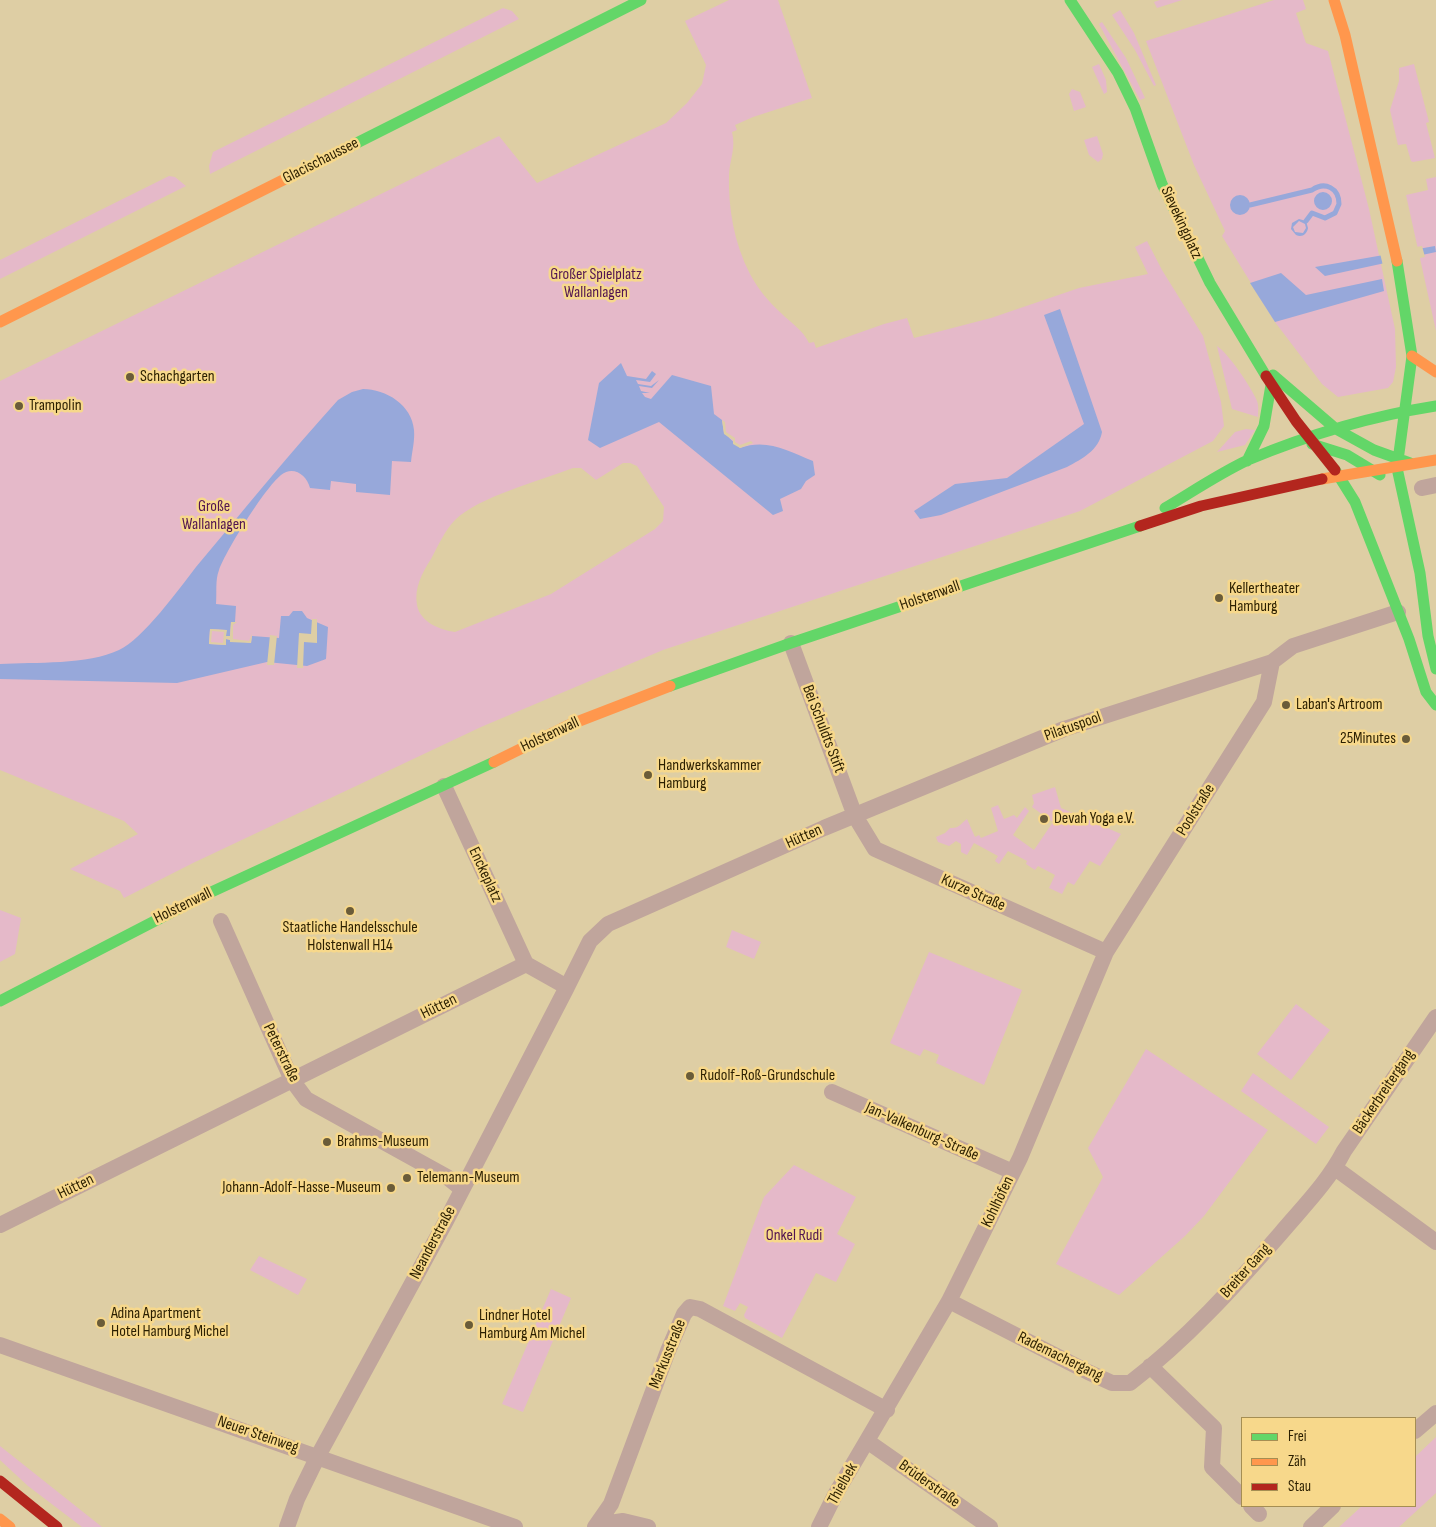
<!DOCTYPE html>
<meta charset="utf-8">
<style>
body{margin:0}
#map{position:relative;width:1436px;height:1527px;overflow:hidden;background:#decea4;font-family:"Sofia Sans Condensed",sans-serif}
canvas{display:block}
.legend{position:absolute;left:1241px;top:1417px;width:175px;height:90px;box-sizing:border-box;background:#f7d88b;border:1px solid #a58e53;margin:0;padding:6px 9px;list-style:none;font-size:15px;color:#2b1f00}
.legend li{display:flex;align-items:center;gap:10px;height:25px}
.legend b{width:25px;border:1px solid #a58e53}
</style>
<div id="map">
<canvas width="1436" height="1527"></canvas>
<ul class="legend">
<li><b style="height:6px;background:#63d668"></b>Frei</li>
<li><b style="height:6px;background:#ff974d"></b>Zäh</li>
<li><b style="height:6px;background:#b3261e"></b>Stau</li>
</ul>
</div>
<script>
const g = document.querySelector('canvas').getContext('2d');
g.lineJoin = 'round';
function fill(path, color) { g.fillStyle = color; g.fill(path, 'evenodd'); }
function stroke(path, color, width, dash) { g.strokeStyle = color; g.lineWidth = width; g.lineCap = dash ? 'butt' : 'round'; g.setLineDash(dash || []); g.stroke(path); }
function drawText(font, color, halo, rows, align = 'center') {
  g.font = font + ' "Sofia Sans Condensed",sans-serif'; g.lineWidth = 5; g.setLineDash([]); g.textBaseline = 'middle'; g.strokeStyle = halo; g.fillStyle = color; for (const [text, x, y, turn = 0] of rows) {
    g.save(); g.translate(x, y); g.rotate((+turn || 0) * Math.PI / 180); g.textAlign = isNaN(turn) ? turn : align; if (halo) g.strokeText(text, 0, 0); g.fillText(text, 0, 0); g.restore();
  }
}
const green = new Path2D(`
 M 729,0 L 778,0 L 812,98 L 753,117 L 735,125 L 737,130 L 732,132 C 736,148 730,159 729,174 C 728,208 734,243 750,274 C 758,289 768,301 781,313 C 791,323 803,330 809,343 L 814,342 L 816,348 L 884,324 L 907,318 L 914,338 L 991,318 L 1079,288 L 1148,274 L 1135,247 L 1147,241 L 1162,270 L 1203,336 L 1221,402 L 1224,426 L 1213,441 L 1080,511 L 663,650 L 481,727 L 193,863 L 124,898 L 120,891 L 70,869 L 138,834 L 124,821 L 0,770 L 0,381 L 499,136 L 537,183 L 666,123 L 687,103 L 702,84 L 706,65 L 685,21 ZM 623,463 L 630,463 L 637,466 L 664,507 L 663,521 L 655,529 L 551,594 L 455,632 C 440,630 420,622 417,605 C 414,588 422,573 431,559 C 438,546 445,530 455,520 C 478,497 542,480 573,468 L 581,468 L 596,480 Z
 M 1160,0 L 1182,0 L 1157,8 L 1154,2 Z
 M 1274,0 L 1303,0 L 1306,9 L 1296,13 L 1306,43 L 1328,51 L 1369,209 L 1395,329 L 1396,367 L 1393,382 L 1388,388 L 1338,397 L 1322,384 L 1275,322 L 1222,236 L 1225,231 L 1194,165 L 1146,41 Z
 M 503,8 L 512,11 L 519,19 L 210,174 L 209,166 L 213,152 Z
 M 1120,10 L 1134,33 L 1156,85 L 1154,86 L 1135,50 L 1112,15 Z
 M 1102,22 L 1126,58 L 1145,98 L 1140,100 L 1099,24 Z
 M 1099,64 L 1106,80 L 1107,92 L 1104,94 L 1092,67 Z
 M 1414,64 L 1429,122 L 1426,123 L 1435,158 L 1413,162 L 1411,161 L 1406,144 L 1398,145 L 1390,110 L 1399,81 L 1399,68 Z
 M 1072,89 L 1080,92 L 1086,107 L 1074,111 L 1069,94 Z
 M 1097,136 L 1103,154 L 1102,159 L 1098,162 L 1089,155 L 1084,140 Z
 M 169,176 L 175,177 L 186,186 L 0,279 L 0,260 Z
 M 1436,177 L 1436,331 L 1406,195 L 1428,190 L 1426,179 Z
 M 1217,346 C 1228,353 1252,388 1257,401 C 1259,406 1258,412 1258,417 L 1232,409 Z
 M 1246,429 L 1255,430 L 1245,445 L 1217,452 L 1235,432 Z
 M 1055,787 L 1061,808 L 1121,834 L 1100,866 L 1090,861 L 1074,885 L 1068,882 L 1062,894 L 1049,888 L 1055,875 L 1038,866 L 1035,870 L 1026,864 L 1027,861 L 1008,851 L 999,864 L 995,861 L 998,856 L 974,843 L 967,855 L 961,852 L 961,844 L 956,841 L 949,846 L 938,842 L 936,837 L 945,833 L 950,828 C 959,829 961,823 967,819 L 975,837 L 979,835 L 981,838 L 998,831 L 991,808 L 998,805 L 1004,819 L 1014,815 L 1017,818 L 1025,807 L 1029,811 L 1013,835 L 1034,850 L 1053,822 L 1032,807 L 1034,803 L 1032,795 Z
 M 0,910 L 21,918 L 15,954 L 0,962 Z
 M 732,930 L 761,942 L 754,959 L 726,947 Z
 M 929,952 L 1022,990 L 984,1085 L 936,1063 L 939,1055 L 924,1049 L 920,1056 L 890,1043 Z
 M 1296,1004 L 1330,1030 L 1291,1080 L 1257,1054 Z
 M 1146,1049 L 1268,1130 L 1204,1216 L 1185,1236 L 1119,1295 L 1056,1264 L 1103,1177 L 1088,1148 Z
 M 1253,1073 L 1329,1127 L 1316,1144 L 1241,1091 Z
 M 794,1165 L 856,1197 L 837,1234 L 855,1244 L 836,1282 L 816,1273 L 782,1338 L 745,1318 L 744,1315 L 748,1307 L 740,1303 L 735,1311 L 723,1306 L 764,1197 Z
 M 259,1256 L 307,1279 L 298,1295 L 250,1270 Z
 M 551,1289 L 571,1298 L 523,1412 L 502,1404 Z
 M 1436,1437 L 1436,1493 L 1399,1527 L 1339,1527 L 1362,1506 L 1415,1506 L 1415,1457 Z
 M 0,1446 L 102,1527 L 82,1527 L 28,1486 L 0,1460 Z`);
const water = new Path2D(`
 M1314 201a9 9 0 1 1 18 0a9 9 0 1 1-18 0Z
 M1230 205a10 10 0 1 1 20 0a10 10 0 1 1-20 0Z
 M 1299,219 L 1306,221 L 1308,228 C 1307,234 1302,238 1296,235 L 1291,229 L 1292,223 ZM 1299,221 L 1305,224 L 1306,228 L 1303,233 L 1295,232 L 1293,227 Z
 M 1435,246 L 1436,252 L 1325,276 L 1315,267 Z
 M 1281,273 L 1306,295 L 1382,279 L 1384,291 L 1275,322 L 1250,283 Z
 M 1060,309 L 1102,432 C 1099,450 1082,459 1067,467 L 941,515 L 920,519 L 914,511 L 955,484 L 1007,478 L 1084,424 L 1044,315 Z
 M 621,363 L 627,376 L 646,379 L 652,371 L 656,374 L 650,382 L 636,380 L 638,384 L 651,386 L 659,380 L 652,388 L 639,386 L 641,391 L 650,393 L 642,393 L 645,397 L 651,399 L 672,375 L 711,386 L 714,414 L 722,420 L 724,433 L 740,448 C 767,438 788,451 813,461 L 815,475 L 806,481 L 801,489 L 780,499 L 783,511 L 773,515 L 659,422 L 600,448 L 588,440 L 599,383 Z
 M 363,389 C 386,389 412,405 414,430 C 415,441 412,451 411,462 L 392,461 L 390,495 L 356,492 L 356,484 L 331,481 L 330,490 L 310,488 C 307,475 293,465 281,475 C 264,489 227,549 219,570 C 215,580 217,593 216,604 L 236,606 L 235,622 L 231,622 L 230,636 L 226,636 L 226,630 L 210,629 L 209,644 L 226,645 L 226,639 L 251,643 L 252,636 L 279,638 L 281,616 L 289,616 L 293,611 L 302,611 L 307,618 L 328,627 L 326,659 L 307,666 L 267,662 L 177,683 L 0,679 L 0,664 C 35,662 88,665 119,650 C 143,639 179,589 196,567 C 243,511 289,454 338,400 L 352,392 Z`);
const pier = new Path2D(`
 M 1422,246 L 1425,257 L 1383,266 L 1380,253 Z
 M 722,420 L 725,422 L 726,432 L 735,438 L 735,442 L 740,445 L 751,441 L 753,443 L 740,448 L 733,444 L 733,440 L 724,434 Z
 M 312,619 L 317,619 L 317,643 L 304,642 L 303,668 L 297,668 L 299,633 L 311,634 Z
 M 231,622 L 237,622 L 233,625 L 233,639 L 249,641 L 252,634 L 251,643 L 230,642 L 230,640 L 226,639 L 226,645 L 209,644 L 210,629 L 227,630 L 226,636 L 230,636 ZM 212,631 L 224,632 L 223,643 L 211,642 Z
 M 278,625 L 274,665 L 267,665 L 270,635 L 277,636 Z`);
const stream = new Path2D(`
 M 1250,205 L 1312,190 C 1325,181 1339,188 1339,204 L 1335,213 L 1325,218 L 1312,213 L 1306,221`);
const street = new Path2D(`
 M 1422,488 L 1436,485
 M 791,643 L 855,816 L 875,849 L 1106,952
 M 444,786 L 526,964
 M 221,921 L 282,1058 L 292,1080 L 306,1099 L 447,1177 L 462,1189
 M 526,964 L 567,987 L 590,941 L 608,924 L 824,828 L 1064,729 L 1272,662 L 1293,646 L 1398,612
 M 832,1092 L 1013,1172
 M 1335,1168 L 1436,1242
 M 0,1225 L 526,964
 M 949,1301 L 1088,1372 L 1112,1383 L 1130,1383 C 1186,1340 1235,1286 1281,1233 C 1303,1207 1328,1182 1344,1151 L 1436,1017
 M 0,1345 L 515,1527
 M 1150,1366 L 1214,1428 L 1212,1467 L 1242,1497
 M 1415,1431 L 1436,1413
 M 867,1441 L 990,1527
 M 1251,1506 L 1259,1514
 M 597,1525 L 623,1521 L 648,1527
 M 287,1527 L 297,1499 L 318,1456 L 446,1221 L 567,987
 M 595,1527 L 611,1504 L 668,1351 L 684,1314 L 690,1307 L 700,1309 L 887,1410
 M 819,1527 L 835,1495 L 949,1301 L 1020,1158 L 1106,952 L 1264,702 L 1272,662
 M 1311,1527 L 1333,1506`);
const fast = new Path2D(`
 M 1070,0 L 1118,73 L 1135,108 L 1162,184 L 1210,283 L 1266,376
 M 309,167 L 641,0
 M 1397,261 L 1412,356 L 1397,468 L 1420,573 L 1428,636 L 1436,669
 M 1273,375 L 1336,429 L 1374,450 L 1410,463
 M 1312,444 L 1347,455 L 1380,475
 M 1247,461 L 1264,426 L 1271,385
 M 1335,470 L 1355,502 L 1409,639 L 1426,692 L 1436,705
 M 1165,508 C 1192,492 1220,473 1248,460 C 1308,435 1372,416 1436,406
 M 670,686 L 791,643 L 1140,526
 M 0,1001 L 207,894 L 494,762`);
const slow = new Path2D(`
 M 1334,0 L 1345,35 L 1397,261
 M 0,322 L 309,167
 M 1412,356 L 1436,372
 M 1322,479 L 1436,460
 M 494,762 L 569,725 L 670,686
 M 0,1519 L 10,1527`);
const jam = new Path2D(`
 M 1266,376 L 1296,421 L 1335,470
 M 1140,526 L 1201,506 L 1322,479
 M 0,1481 L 57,1527`);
const markers = [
 [130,377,5,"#6a5c39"],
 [19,406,5,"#6a5c39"],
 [1219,598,5,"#6a5c39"],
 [1286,705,5,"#6a5c39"],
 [1406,739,5,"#6a5c39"],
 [648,775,5,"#6a5c39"],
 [1044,819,5,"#6a5c39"],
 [350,911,5,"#6a5c39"],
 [690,1076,5,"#6a5c39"],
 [327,1142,5,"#6a5c39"],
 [407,1178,5,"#6a5c39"],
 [391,1188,5,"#6a5c39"],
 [101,1323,5,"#6a5c39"],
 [469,1325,5,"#6a5c39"]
];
const streetNames = [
 ["Glacischaussee",321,161,-27],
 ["Sievekingplatz",1181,223,65],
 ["Holstenwall",930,596,-19],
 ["Pilatuspool",1073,727,-20],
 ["Bei Schuldts Stift",823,729,69],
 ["Holstenwall",550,735,-25],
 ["Poolstraße",1196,810,-58],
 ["Hütten",804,837,-24],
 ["Enckeplatz",485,875,65],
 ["Kurze Straße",973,893,24],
 ["Holstenwall",183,906,-26],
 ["Hütten",439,1007,-26],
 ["Peterstraße",281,1053,64],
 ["Bäckerbreitergang",1384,1092,-56],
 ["Jan-Valkenburg-Straße",922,1132,24],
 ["Hütten",76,1187,-26],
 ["Kohlhöfen",998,1202,-64],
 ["Neanderstraße",433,1243,-62],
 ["Breiter Gang",1246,1271,-48],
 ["Markusstraße",668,1354,-68],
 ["Rademachergang",1060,1357,26],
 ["Neuer Steinweg",258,1435,19],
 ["Thielbek",843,1484,-61],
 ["Brüderstraße",929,1484,35]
];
const parkNames = [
 ["Großer Spielplatz",596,275],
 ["Wallanlagen",596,293],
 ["Große",214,507],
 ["Wallanlagen",214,525],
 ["Onkel Rudi",794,1236]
];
const poiNames = [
 ["Schachgarten",140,377],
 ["Trampolin",29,406],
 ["Kellertheater",1229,589],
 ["Hamburg",1229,607],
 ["Laban's Artroom",1296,705],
 ["25Minutes",1396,739,"right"],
 ["Handwerkskammer",658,766],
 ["Hamburg",658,784],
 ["Devah Yoga e.V.",1054,819],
 ["Staatliche Handelsschule",350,928,"center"],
 ["Holstenwall H14",350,946,"center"],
 ["Rudolf-Roß-Grundschule",700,1076],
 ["Brahms-Museum",337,1142],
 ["Telemann-Museum",417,1178],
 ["Johann-Adolf-Hasse-Museum",381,1188,"right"],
 ["Adina Apartment",111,1314],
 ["Hotel Hamburg Michel",111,1332],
 ["Lindner Hotel",479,1316],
 ["Hamburg Am Michel",479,1334]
];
fill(green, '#e5b9c9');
fill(water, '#97a8da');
fill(pier, '#decea4');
stroke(stream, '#97a8da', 5);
stroke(street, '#c0a59c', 16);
stroke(fast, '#63d668', 11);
stroke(slow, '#ff974d', 11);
stroke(jam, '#b3261e', 11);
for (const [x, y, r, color] of markers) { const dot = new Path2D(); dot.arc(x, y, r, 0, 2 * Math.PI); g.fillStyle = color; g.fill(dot); stroke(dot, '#f7d88b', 2); }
drawText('16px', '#2b1f00', '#f7d88b', streetNames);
drawText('16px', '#511451', '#f7d88b', parkNames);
drawText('16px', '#2b1f00', '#f7d88b', poiNames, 'left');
</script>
